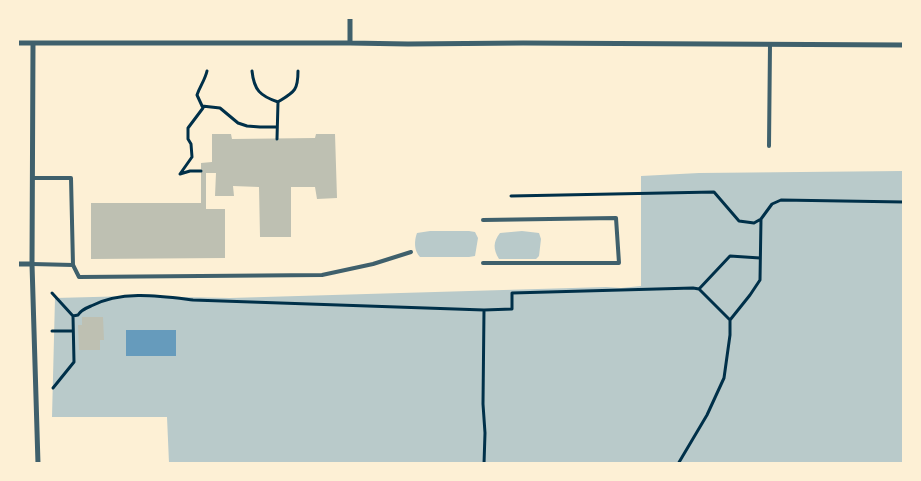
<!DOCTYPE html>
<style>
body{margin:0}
#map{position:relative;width:921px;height:481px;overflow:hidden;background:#fdf0d5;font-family:Overpass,sans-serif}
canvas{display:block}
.frame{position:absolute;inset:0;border:19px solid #fdf0d5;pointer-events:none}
</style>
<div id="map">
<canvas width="921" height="481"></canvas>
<div class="frame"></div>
</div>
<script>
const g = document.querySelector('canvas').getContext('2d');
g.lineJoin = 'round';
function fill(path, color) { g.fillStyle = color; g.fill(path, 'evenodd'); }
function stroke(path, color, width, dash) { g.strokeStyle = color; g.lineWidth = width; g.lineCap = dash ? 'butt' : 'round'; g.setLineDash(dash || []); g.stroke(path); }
const green = new Path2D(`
 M 903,171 L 903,463 L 169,463 L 167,417 L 52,417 L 55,298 L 132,296 L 230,298 L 606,287 L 621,288 L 641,286 L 641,176 L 699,173 Z
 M 430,231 L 469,231 L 475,232 L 478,238 L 475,256 L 469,257 L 420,257 C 414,251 414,241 417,233 Z
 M 522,231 L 539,233 L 541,239 L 539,256 L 536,259 L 499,259 C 493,249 493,242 500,233 Z`);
const water = new Path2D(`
 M 126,330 L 176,330 L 176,356 L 126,356 Z`);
const building = new Path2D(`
 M 212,134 L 231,134 L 232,139 L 315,138 L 316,134 L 335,134 L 337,198 L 317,199 L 315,187 L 291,187 L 291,237 L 260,237 L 259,187 L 233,186 L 234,196 L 215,196 L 216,173 L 206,173 L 206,209 L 225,209 L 225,258 L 91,259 L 91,203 L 201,203 L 201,163 L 212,162 Z
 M 82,317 L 103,317 L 104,340 L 100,340 L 100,350 L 79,350 L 78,325 L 82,325 Z`);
const path = new Path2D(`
 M 252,71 C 254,90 260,96 278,102
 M 202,106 L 220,108 L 238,123 L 247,126 L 260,127 L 277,127
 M 277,139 L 278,102 C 294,92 298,91 298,71
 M 201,171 L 190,171 L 180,174 L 192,157 L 191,144 L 188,139 L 188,128 L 203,108 L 197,95 C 200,86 205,80 207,71
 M 511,196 L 714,192 L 739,221 L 754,223 L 761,219 L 772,204 L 781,200 L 904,202
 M 699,289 L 730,256 L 760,258
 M 52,293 L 73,316 L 78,315 C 81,310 86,308 91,306 C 122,290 160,296 193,300 L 484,310
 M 730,320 L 750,295 L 760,280 L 761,219
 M 52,331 L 73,331
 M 53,388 L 74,362 L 73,316
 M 484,464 L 485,433 L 483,404 L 484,310 L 512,309 L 512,293 L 693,288 L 699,289 L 730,320 L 730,335 L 724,378 L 707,415 L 678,464`);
const service = new Path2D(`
 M 769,146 L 770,44
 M 483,220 L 616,218 L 619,263 L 483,263
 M 32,264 L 73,265 L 71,178 L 33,178
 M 73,265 L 79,277 L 322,275 L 373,264 L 411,252`);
const minor = new Path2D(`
 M 350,18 L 350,43
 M 18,43 L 350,43 L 408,44 L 523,43 L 904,45
 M 33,43 L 32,264 L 38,464
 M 18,264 L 32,264`);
fill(green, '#b9caca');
fill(water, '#669bbc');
fill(building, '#bec0b2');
stroke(path, '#003049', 3);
stroke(service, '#3f606c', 4);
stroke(minor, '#3f606c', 5);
</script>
